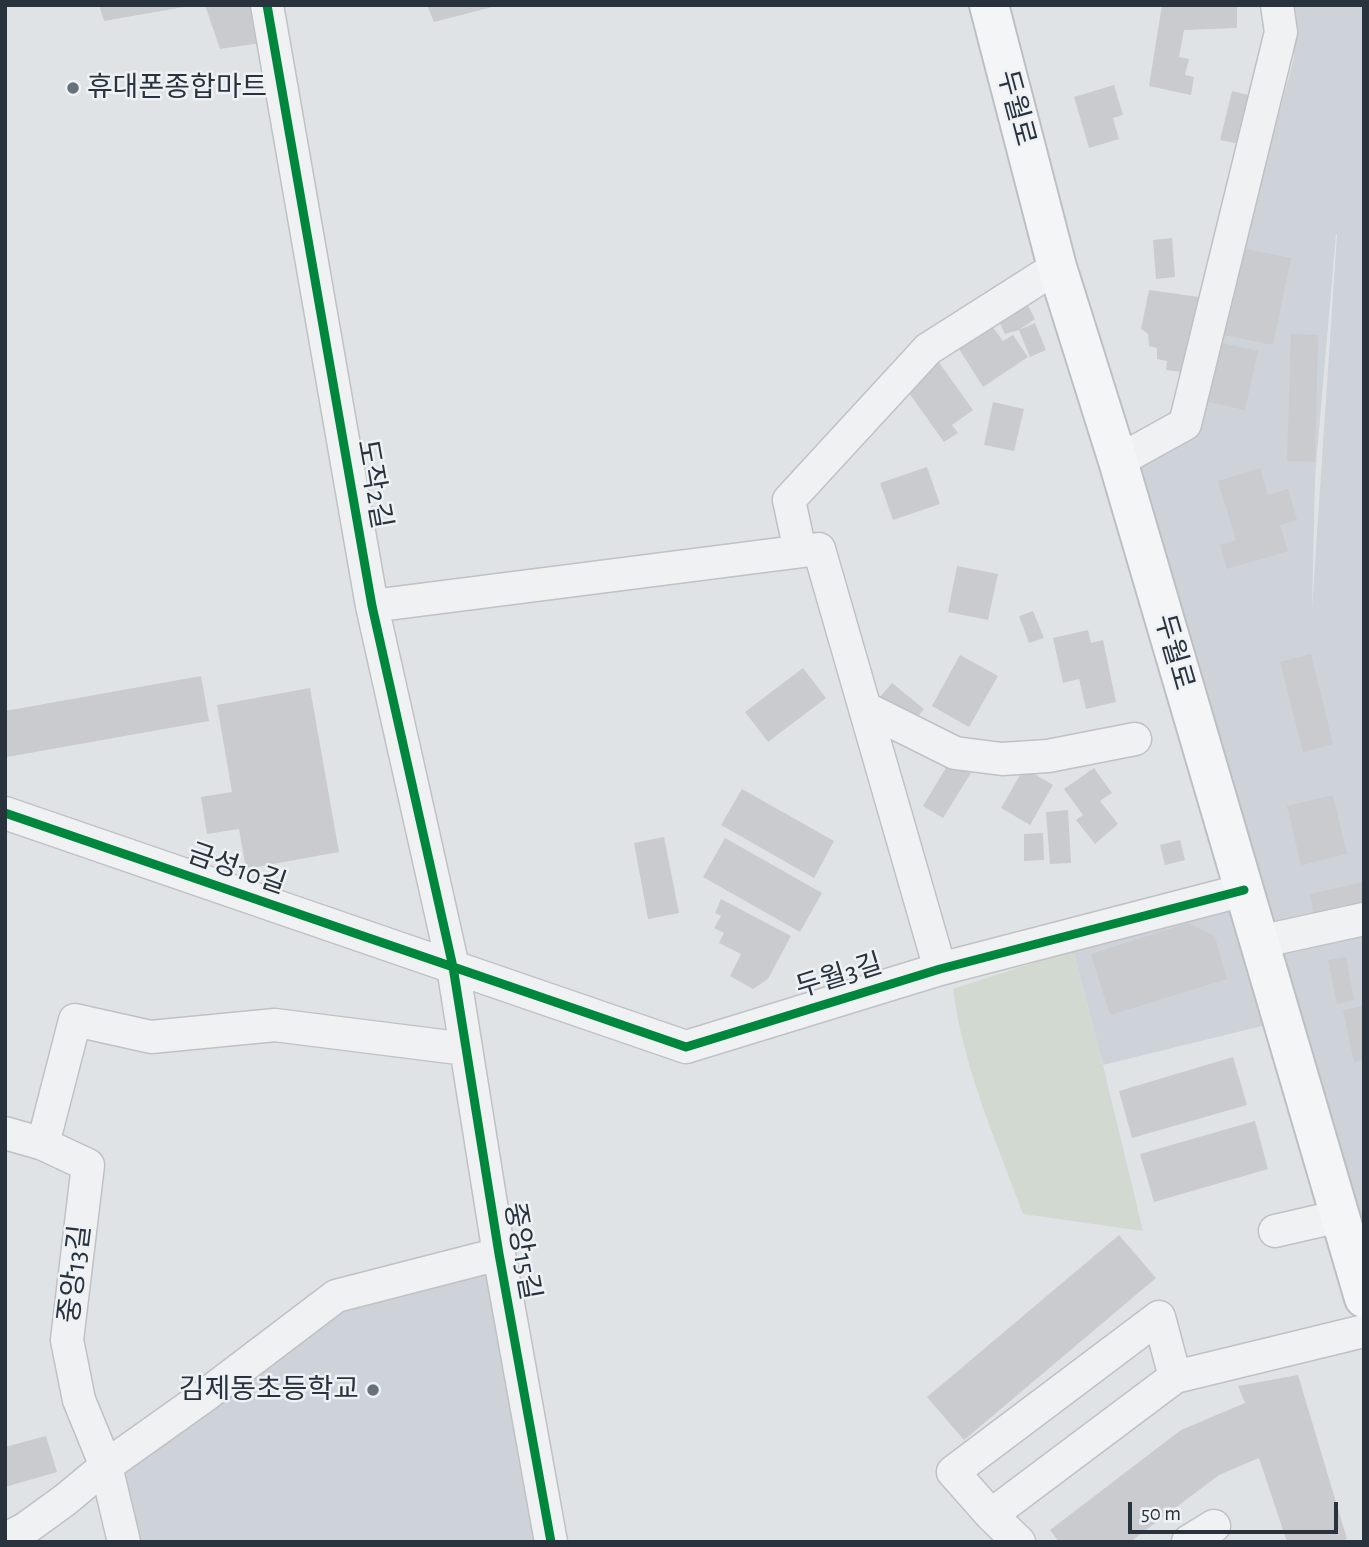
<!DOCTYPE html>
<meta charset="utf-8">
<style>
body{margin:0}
#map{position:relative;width:1369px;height:1547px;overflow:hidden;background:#e0e3e6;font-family:"Alegreya Sans",sans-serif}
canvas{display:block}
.frame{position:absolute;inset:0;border:7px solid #28333e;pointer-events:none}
.scale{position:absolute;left:1128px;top:1502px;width:210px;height:32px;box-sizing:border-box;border:4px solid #28333e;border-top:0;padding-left:9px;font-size:21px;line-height:24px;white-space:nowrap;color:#28333e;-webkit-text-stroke:5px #eef2f5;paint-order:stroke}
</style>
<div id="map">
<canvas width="1369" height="1547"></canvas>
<div class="frame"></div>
<div class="scale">50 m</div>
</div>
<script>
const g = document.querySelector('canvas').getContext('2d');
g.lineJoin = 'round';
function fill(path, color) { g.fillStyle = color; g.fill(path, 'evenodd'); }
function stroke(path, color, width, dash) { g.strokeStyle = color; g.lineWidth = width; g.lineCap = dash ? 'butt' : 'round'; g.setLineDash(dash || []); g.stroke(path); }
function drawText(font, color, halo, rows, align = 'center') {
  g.font = font + ' "Alegreya Sans","Noto Sans KR",sans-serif'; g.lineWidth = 5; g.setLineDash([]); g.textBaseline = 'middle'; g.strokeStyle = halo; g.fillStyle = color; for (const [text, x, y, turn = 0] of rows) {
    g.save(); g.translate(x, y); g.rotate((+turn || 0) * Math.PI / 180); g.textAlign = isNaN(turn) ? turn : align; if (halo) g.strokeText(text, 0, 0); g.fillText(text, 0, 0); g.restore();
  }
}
const built = new Path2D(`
 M 1291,5 L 1364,5 L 1364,1247 L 1128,467 L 1193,430 L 1294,58 ZM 1336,234 L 1337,235 L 1312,608 L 1315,477 Z
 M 1228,906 L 1270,1024 L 1103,1065 L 1073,950 Z
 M 490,1268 L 537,1542 L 140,1542 L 123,1472 L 345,1307 Z`);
const green = new Path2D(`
 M 1073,950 L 1103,1065 L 1143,1231 L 1023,1214 C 996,1141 963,1067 953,989 Z`);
const building = new Path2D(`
 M 99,5 L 184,5 L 184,7 L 104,21 Z
 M 205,5 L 253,5 L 261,43 L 220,49 Z
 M 427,5 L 496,5 L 496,6 L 434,22 Z
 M 1162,5 L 1237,5 L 1237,28 L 1184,30 L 1179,57 L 1189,59 L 1185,75 L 1194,77 L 1191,95 L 1149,86 Z
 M 1114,85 L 1123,115 L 1113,118 L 1119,139 L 1089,148 L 1074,97 Z
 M 1232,91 L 1256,97 L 1245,145 L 1220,140 Z
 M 1172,238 L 1175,277 L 1156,279 L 1153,240 Z
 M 1241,248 L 1291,258 L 1273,345 L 1224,335 Z
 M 1149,290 L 1199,297 L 1190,373 L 1166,370 L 1167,361 L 1157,359 L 1157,348 L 1149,346 L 1148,334 L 1141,329 Z
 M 1026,302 L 1035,319 L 1019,330 L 1005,334 L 997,317 Z
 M 988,321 L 1003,341 L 1013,335 L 1028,357 L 983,387 L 956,344 Z
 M 1035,323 L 1046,350 L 1030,357 L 1019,330 Z
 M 1291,334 L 1318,335 L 1315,462 L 1287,461 Z
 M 1218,342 L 1258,351 L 1245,410 L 1204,401 Z
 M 938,361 L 973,410 L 952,425 L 958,433 L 944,442 L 909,393 L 911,380 Z
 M 993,402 L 1024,409 L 1014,451 L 984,445 Z
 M 927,467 L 940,504 L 893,520 L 880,483 Z
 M 1260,468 L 1268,495 L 1288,489 L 1297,520 L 1280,525 L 1288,551 L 1227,569 L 1220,545 L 1236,540 L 1218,481 Z
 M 957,566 L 998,574 L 988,620 L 948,612 Z
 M 1033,611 L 1044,638 L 1029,643 L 1019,616 Z
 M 1088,630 L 1091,643 L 1103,640 L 1116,702 L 1086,709 L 1079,679 L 1063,683 L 1053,638 Z
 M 1311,654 L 1333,744 L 1303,752 L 1280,662 Z
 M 960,655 L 998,676 L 969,727 L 932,706 Z
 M 803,668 L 826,698 L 768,742 L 745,712 Z
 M 201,676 L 209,721 L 7,757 L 5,711 Z
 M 892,683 L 924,709 L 913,723 L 880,697 Z
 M 310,688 L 339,852 L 246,869 L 239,829 L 207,834 L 201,797 L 232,792 L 217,705 Z
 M 950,761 L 971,773 L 943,818 L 923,806 Z
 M 1024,768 L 1053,785 L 1030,825 L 1001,808 Z
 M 1094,768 L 1112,793 L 1100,801 L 1118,824 L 1095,844 L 1076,820 L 1083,815 L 1064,789 Z
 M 742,789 L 834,841 L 814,878 L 721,825 Z
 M 1333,795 L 1347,854 L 1301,865 L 1287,806 Z
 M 1068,810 L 1071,863 L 1050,864 L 1046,812 Z
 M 1043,833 L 1044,860 L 1024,861 L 1024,834 Z
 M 664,837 L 679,913 L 648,919 L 634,843 Z
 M 725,838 L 822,893 L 800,932 L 703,877 Z
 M 1180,840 L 1185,860 L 1165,865 L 1160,845 Z
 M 1364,882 L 1364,910 L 1315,921 L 1310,894 Z
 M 721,899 L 791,936 L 768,979 L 753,989 L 730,976 L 741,954 L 719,943 L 724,933 L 714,928 L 721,916 L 715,913 Z
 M 1188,923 L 1215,937 L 1227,979 L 1110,1015 L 1091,954 Z
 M 1346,957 L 1354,1000 L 1337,1004 L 1328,960 Z
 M 1364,1006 L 1364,1060 L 1354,1062 L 1343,1010 Z
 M 1233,1057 L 1247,1105 L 1132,1138 L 1119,1091 Z
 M 1255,1121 L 1268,1169 L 1154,1202 L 1140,1154 Z
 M 1119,1235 L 1156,1278 L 964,1440 L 927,1397 Z
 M 1298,1375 L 1347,1539 L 1339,1542 L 1287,1542 L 1259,1458 L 1219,1475 L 1130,1542 L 1059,1542 L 1050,1530 L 1181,1430 L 1245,1403 L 1238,1386 Z
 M 46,1436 L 57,1472 L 5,1487 L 5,1447 Z`);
const minor = new Path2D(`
 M 267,5 L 372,606 L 453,967 L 499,1254 L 551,1542
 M 1118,461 L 1185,424 L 1281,32 L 1277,5
 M 800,551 L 789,500 L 928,349 L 1057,267
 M 372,606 L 819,549 L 940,969
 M 865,708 L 955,753 L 1002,759 L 1048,756 L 1135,739
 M 5,813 L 686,1047 L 940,969 L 1244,890
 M 1259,942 L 1364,919
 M 5,1133 L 43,1144 L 88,1165 L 67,1340 L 79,1400 L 106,1466 L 124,1542
 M 43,1144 L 75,1020 L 151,1037 L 275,1025 L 466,1049
 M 1275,1231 L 1340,1216
 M 991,1515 L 953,1472 L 1159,1317 L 1175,1377
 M 5,1539 L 25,1529 L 65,1500 L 106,1466 L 203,1397 L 336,1296 L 499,1254
 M 1019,1542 L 991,1515 L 1175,1377 L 1364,1331
 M 1188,1542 L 1214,1526`);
const major = new Path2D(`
 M 989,5 L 1057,267 L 1118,461 L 1364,1298`);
const cycleway = new Path2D(`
 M 267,5 L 372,606 L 453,967 L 499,1254 L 551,1542
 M 5,813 L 686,1047 L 940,969 L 1244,890`);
const markers = [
 [73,88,7,"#687179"],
 [373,1390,7,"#687179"]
];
const poiNames = [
 ["휴대폰종합마트",87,88],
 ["김제동초등학교",359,1390,"right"]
];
const streetNames = [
 ["두월로",1016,108,75],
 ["도작2길",374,484,80],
 ["두월로",1174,652,74],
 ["금성10길",237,869,19],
 ["두월3길",839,976,-17],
 ["중앙15길",522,1251,80],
 ["중앙13길",75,1274,-83]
];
fill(built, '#ced3d9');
fill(green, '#d2d9d1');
fill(building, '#c9cbce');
stroke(minor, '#bfc1c4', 35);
stroke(major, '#bdc0c3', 42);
stroke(minor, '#f0f1f2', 32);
stroke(major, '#f4f5f6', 38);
stroke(cycleway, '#00873e', 9);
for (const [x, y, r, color] of markers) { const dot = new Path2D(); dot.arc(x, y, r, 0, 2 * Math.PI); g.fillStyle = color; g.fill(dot); stroke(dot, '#eef2f5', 2.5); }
drawText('28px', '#28333e', '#eef2f5', poiNames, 'left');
drawText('28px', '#28333e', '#eef2f5', streetNames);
</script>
